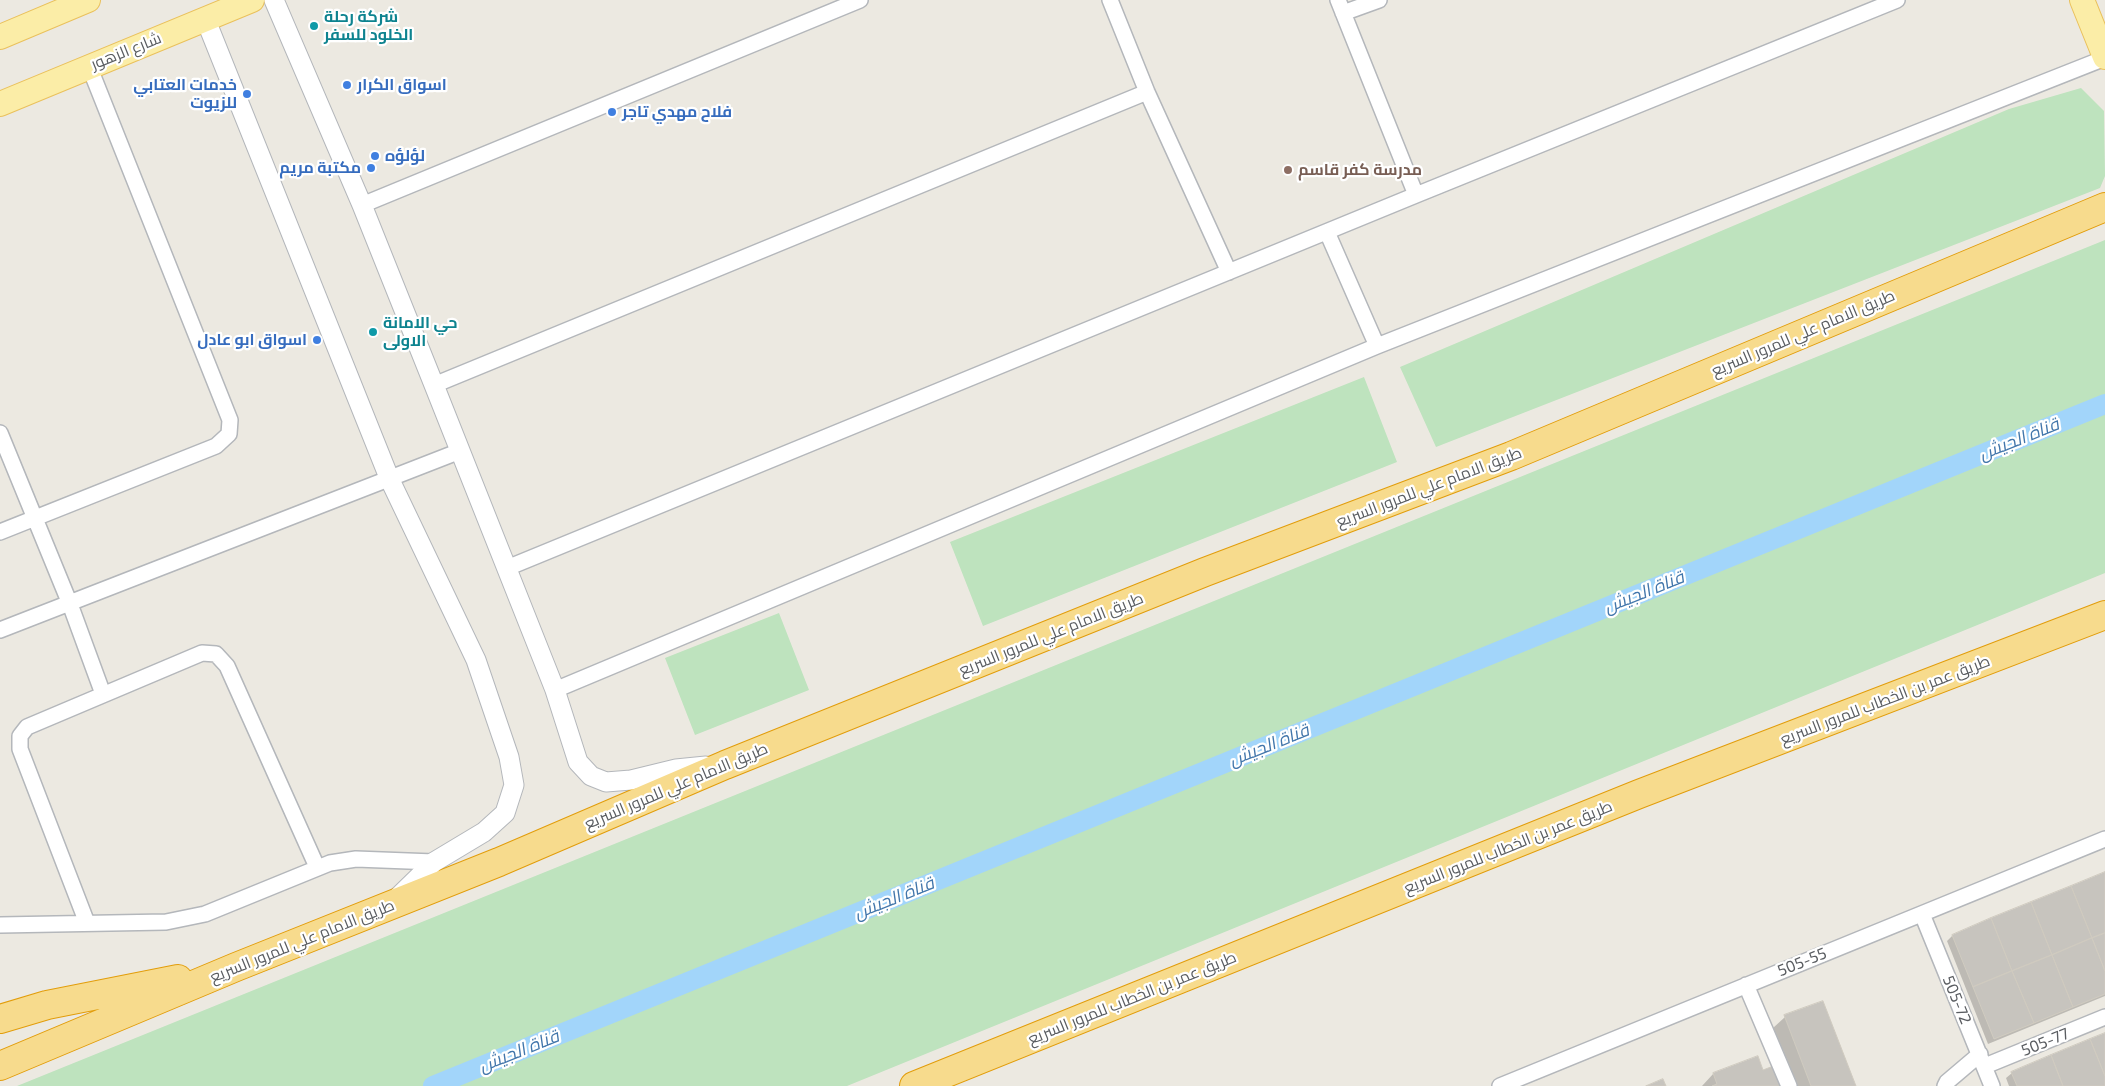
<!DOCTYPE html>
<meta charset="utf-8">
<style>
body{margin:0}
canvas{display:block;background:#ece9e1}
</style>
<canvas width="2105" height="1086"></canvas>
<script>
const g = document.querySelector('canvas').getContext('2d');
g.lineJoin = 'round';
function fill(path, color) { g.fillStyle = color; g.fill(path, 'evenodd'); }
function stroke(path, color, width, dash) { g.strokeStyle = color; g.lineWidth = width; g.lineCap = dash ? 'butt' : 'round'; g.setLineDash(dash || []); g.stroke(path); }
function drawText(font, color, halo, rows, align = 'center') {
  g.font = font + ' "Exo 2",Cairo,sans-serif'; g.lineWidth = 4.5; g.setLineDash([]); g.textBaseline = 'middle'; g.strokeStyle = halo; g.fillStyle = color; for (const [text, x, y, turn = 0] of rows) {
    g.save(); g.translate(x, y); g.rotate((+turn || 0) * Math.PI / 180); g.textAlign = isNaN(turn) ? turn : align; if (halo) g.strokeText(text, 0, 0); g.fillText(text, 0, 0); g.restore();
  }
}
const green = new Path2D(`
 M 2081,88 L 2104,111 L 2105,176 L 2100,188 L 1436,447 L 1400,367 L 2009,109 Z
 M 2105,240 L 2105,573 L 847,1086 L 17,1086 Z
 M 1364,377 L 1397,462 L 983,626 L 950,542 Z
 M 779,613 L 809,690 L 695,735 L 665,658 Z`);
const shadow = new Path2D(`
 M 2105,873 L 2105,996 L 1988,1044 L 1947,941 L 1952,936 Z
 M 1785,1017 L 1854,1086 L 1796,1086 L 1773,1028 Z
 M 2105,1035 L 2105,1086 L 2009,1086 L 2006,1078 L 2012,1073 Z
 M 1762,1071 L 1783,1086 L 1702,1086 L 1713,1074 Z`);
const canal = new Path2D(`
 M 433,1086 L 2105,404`);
const building = new Path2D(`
 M 2105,872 L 2105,933 L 2092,938 L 2071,886 Z
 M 2071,886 L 2092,938 L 2052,955 L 2031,902 Z
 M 2031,902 L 2052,955 L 2012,971 L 1991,918 Z
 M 1991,918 L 2012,971 L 1973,987 L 1952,935 Z
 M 2105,933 L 2105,971 L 2092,938 Z
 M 2092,938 L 2105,971 L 2105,994 L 2073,1007 L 2052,955 Z
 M 2052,955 L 2073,1007 L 2034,1023 L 2012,971 Z
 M 2012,971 L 2034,1023 L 1994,1039 L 1973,987 Z
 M 1823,1001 L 1856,1086 L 1811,1086 L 1784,1015 Z
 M 2105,1033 L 2105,1076 L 2090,1039 Z
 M 2090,1039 L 2105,1076 L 2105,1086 L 2063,1086 L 2051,1055 Z
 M 2051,1055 L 2063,1086 L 2017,1086 L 2011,1072 Z
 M 1758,1056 L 1763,1070 L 1776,1065 L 1784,1086 L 1712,1086 L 1717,1084 L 1713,1073 Z
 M 1663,1079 L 1666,1086 L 1646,1086 Z`);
const minor = new Path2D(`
 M 1110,0 L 1147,92 L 1229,272
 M 1338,0 L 1416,195
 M 1343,13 L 1379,0
 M 362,205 L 860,0
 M 1327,232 L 1377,346
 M 434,385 L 1147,92
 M 0,433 L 70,604 L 103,694
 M 0,532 L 216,446 L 229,434 L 230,420 L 89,66
 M 507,568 L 1416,195 L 1897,0
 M 0,630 L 460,451
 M 555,690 L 1377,346 L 2105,58
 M 1922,914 L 1992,1086
 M 87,923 L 20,749 L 20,736 L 27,727 L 202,653 L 216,654 L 227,666 L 317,867
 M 0,925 L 166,922 L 205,914 L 330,863 L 356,859 L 434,862
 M 1746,985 L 1789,1086
 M 1985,1066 L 2105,1017
 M 1500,1086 L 2105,839
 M 1945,1086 L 1947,1082 L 1980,1054`);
const tertiary = new Path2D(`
 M 274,0 L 362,205 L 434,385 L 555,690 L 578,762 L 591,776 L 606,782 L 631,780 L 676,769 L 706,766
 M 205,18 L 390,480 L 476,660 L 509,757 L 514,785 L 505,813 L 484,832 L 434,862 L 396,899`);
const primary = new Path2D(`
 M 2082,0 L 2105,57
 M 0,37 L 88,0
 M 0,104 L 252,0`);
const motorway = new Path2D(`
 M 0,1019 L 47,1005 L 178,979
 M 0,1066 L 236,967 L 499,862 L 725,765 L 1205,572 L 1511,456 L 2105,207
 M 914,1086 L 1639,794 L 2105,615`);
const markers = [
 [314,26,5,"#0f9aa8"],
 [347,85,5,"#3f7fe0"],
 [247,94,5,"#3f7fe0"],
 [612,112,5,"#3f7fe0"],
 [375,156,5,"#3f7fe0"],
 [371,168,5,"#3f7fe0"],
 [1288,170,5,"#8d6e63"],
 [373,332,5,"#0f9aa8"],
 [317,340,5,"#3f7fe0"]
];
const cultureNames = [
 ["شركة رحلة",324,17],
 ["الخلود للسفر",324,35],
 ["حي الامانة",383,323],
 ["الاولى",383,341]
];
const streetNames = [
 ["شارع الزهور",126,51,-22],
 ["طريق الامام علي للمرور السريع",1803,333,-23],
 ["طريق الامام علي للمرور السريع",1429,487,-21],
 ["طريق الامام علي للمرور السريع",1051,634,-22],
 ["طريق عمر بن الخطاب للمرور السريع",1885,700,-21],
 ["طريق الامام علي للمرور السريع",676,786,-23],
 ["طريق عمر بن الخطاب للمرور السريع",1508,847,-22],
 ["طريق الامام علي للمرور السريع",302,941,-22],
 ["505-55",1802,962,-22],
 ["طريق عمر بن الخطاب للمرور السريع",1132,998,-22],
 ["505-72",1957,1000,68],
 ["505-77",2045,1042,-22]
];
const shopNames = [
 ["خدمات العتابي",237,85],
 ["للزيوت",237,103],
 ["اسواق الكرار",357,85,"left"],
 ["فلاح مهدي تاجر",622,112,"left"],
 ["لؤلؤه",385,156,"left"],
 ["مكتبة مريم",361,168],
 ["اسواق ابو عادل",307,340]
];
const educationNames = [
 ["مدرسة كفر قاسم",1298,170]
];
const waterNames = [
 ["قناة الجيش",2019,439,-22],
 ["قناة الجيش",1644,592,-22],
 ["قناة الجيش",1269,745,-22],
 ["قناة الجيش",894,898,-22],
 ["قناة الجيش",519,1051,-22]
];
fill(green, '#bee3be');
fill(shadow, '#0003');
stroke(canal, '#a2d5fa', 20);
fill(building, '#c7c4be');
stroke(building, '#d0cbc0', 1);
stroke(minor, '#b4b7bb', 18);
stroke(tertiary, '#b4b7bb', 21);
stroke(primary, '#eac15c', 26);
stroke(motorway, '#e29d0b', 30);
stroke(minor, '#fff', 15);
stroke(tertiary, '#fff', 19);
stroke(primary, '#fbeda7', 24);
stroke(motorway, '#f7db8d', 28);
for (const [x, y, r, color] of markers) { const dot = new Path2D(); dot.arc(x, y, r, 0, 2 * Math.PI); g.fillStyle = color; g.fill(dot); stroke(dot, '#fff', 2); }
drawText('bold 16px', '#0d838f', '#fff', cultureNames, 'left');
drawText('16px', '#5a5d61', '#fff', streetNames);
drawText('bold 16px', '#366cbe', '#fff', shopNames, 'right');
drawText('bold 16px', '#785e54', '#fff', educationNames, 'left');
drawText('italic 18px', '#4276ab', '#fff', waterNames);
</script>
